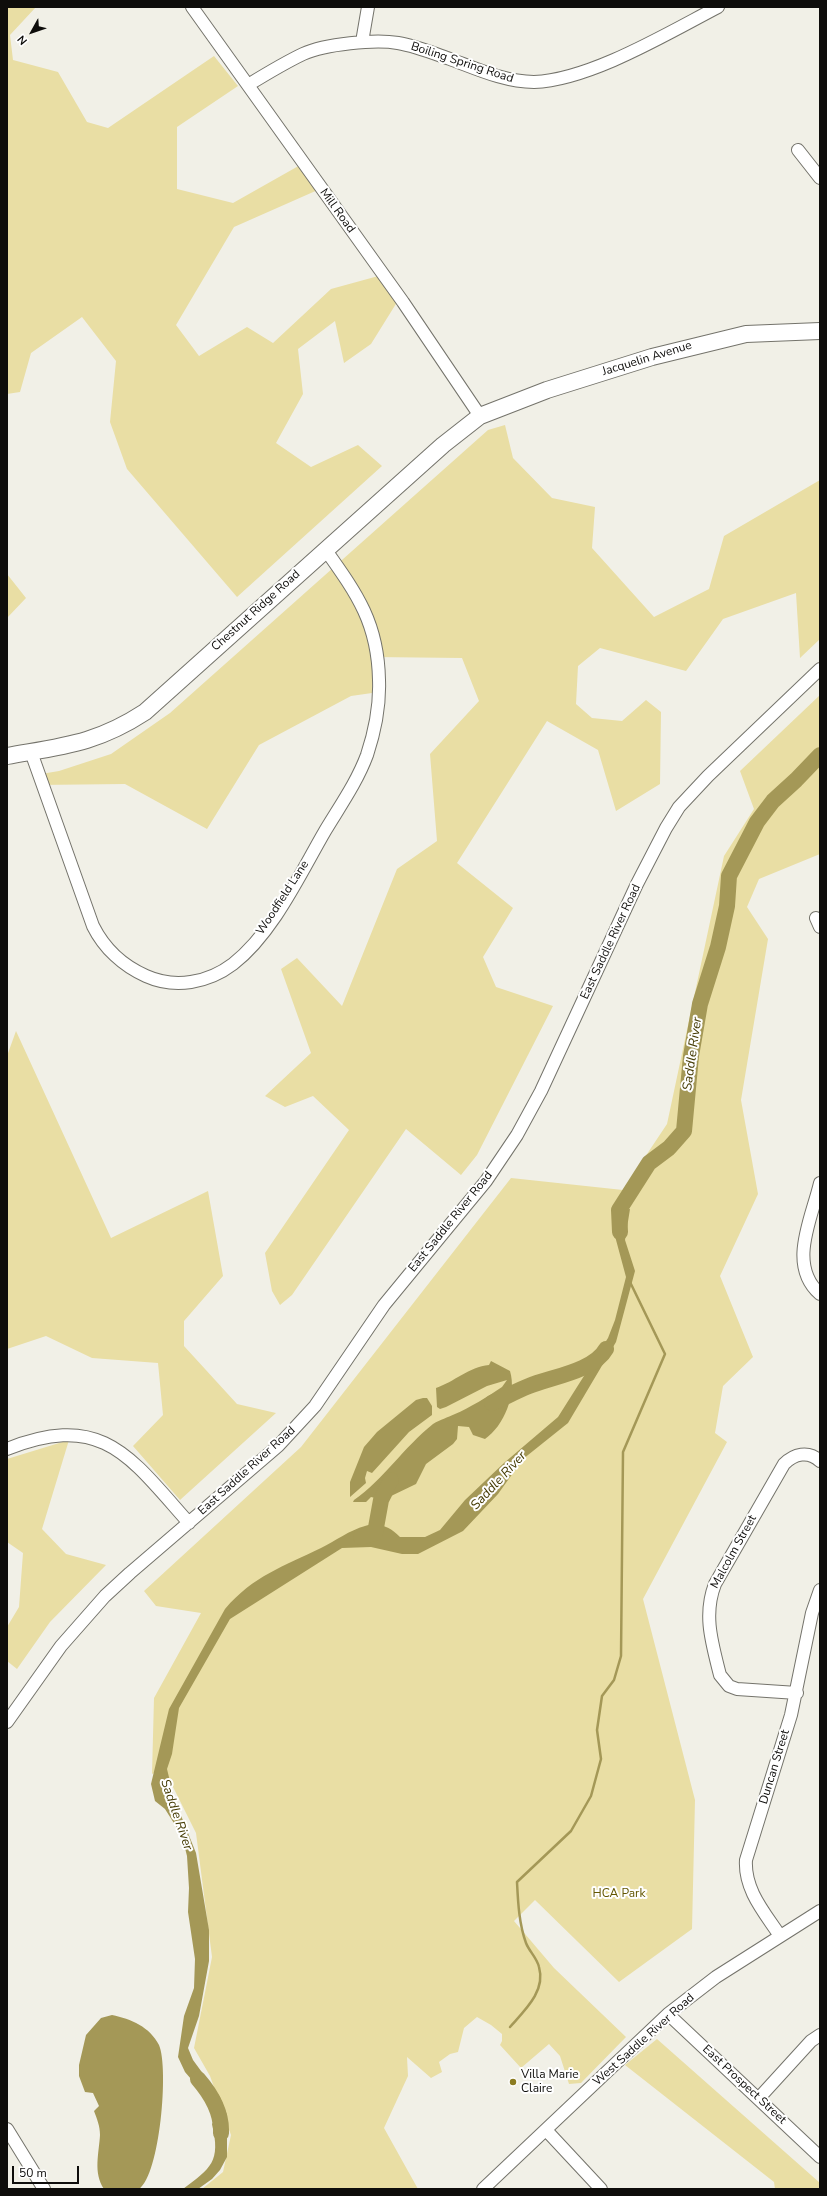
<!DOCTYPE html>
<style>
body{margin:0}
#map{position:relative;width:827px;height:2196px;overflow:hidden;background:#f1f0e7;font-family:"Nunito Sans",sans-serif}
canvas{display:block}
.frame{position:absolute;inset:0;border:8px solid #0e0d0b;pointer-events:none}
.north{position:absolute;left:12px;top:12px;width:40px;height:40px;-webkit-text-stroke:3px #fff;paint-order:stroke;rotate:230deg;font-size:11px;font-weight:700;line-height:16px;text-align:center;color:#0e0d0b}
.north::after{content:'';display:block;margin:auto;width:14px;height:18px;background:#0e0d0b;clip-path:polygon(50% 0,100% 100%,50% 72%,0 100%)}
.scale{position:absolute;left:12px;top:2166px;width:67px;height:18px;box-sizing:border-box;border:2px solid #0e0d0b;border-top:0;padding-left:5px;font-size:12px;line-height:14px;white-space:nowrap;color:#0e0d0b;-webkit-text-stroke:3px #fff;paint-order:stroke}
</style>
<div id="map">
<canvas width="827" height="2196"></canvas>
<div class="frame"></div>
<div class="north">N</div>
<div class="scale">50 m</div>
</div>
<script>
const g = document.querySelector('canvas').getContext('2d');
g.lineJoin = 'round';
function fill(path, color) { g.fillStyle = color; g.fill(path, 'evenodd'); }
function stroke(path, color, width, dash) { g.strokeStyle = color; g.lineWidth = width; g.lineCap = dash ? 'butt' : 'round'; g.setLineDash(dash || []); g.stroke(path); }
function drawText(font, color, halo, rows, align = 'center') {
  g.font = font + ' "Nunito Sans",sans-serif'; g.lineWidth = 4; g.setLineDash([]); g.textBaseline = 'middle'; g.strokeStyle = halo; g.fillStyle = color; for (const [text, x, y, turn = 0] of rows) {
    g.save(); g.translate(x, y); g.rotate((+turn || 0) * Math.PI / 180); g.textAlign = isNaN(turn) ? turn : align; if (halo) g.strokeText(text, 0, 0); g.fillText(text, 0, 0); g.restore();
  }
}
const green = new Path2D(`
 M 7,7 L 36,7 L 10,35 L 13,60 L 58,72 L 87,122 L 108,128 L 214,56 L 238,86 L 177,127 L 177,189 L 233,203 L 302,164 L 320,189 L 234,227 L 176,325 L 199,356 L 247,327 L 273,343 L 331,289 L 382,275 L 399,299 L 371,344 L 344,363 L 335,321 L 298,349 L 303,394 L 276,443 L 311,467 L 358,445 L 382,466 L 237,597 L 127,469 L 110,422 L 116,361 L 82,317 L 31,353 L 20,392 L 7,394 Z
 M 505,425 L 513,458 L 552,498 L 595,507 L 592,548 L 654,617 L 709,589 L 724,536 L 820,480 L 820,639 L 800,658 L 796,593 L 723,619 L 686,671 L 600,648 L 578,666 L 576,704 L 592,718 L 622,721 L 646,700 L 661,712 L 660,784 L 616,811 L 598,750 L 547,721 L 457,863 L 513,908 L 483,957 L 496,987 L 553,1006 L 477,1155 L 461,1175 L 406,1129 L 292,1295 L 280,1305 L 272,1291 L 265,1253 L 349,1130 L 313,1096 L 285,1107 L 265,1096 L 311,1053 L 281,969 L 297,958 L 342,1006 L 397,869 L 437,841 L 430,754 L 479,701 L 462,658 L 373,657 L 372,693 L 351,696 L 259,745 L 207,829 L 125,784 L 37,785 L 35,775 L 59,771 L 111,754 L 170,713 L 488,430 Z
 M 7,574 L 26,598 L 7,618 Z
 M 820,695 L 820,854 L 759,879 L 747,907 L 768,939 L 741,1100 L 758,1194 L 720,1276 L 753,1357 L 723,1386 L 715,1433 L 727,1442 L 643,1599 L 695,1800 L 692,1929 L 619,1982 L 535,1900 L 514,1921 L 554,1968 L 626,2037 L 581,2083 L 569,2084 L 560,2056 L 549,2044 L 521,2068 L 500,2045 L 502,2041 L 502,2034 L 491,2025 L 477,2017 L 464,2028 L 458,2052 L 450,2054 L 439,2062 L 442,2072 L 431,2078 L 407,2057 L 408,2076 L 384,2128 L 418,2189 L 202,2189 L 223,2172 L 231,2135 L 210,2076 L 194,2048 L 212,1957 L 196,1833 L 164,1769 L 152,1774 L 154,1698 L 201,1613 L 156,1606 L 144,1591 L 301,1447 L 511,1178 L 623,1190 L 667,1124 L 724,856 L 754,809 L 740,771 Z
 M 16,1031 L 111,1238 L 208,1191 L 223,1276 L 184,1321 L 184,1346 L 237,1404 L 276,1413 L 180,1500 L 133,1446 L 163,1415 L 158,1363 L 92,1358 L 46,1336 L 7,1349 L 7,1056 Z
 M 69,1440 L 42,1529 L 66,1554 L 106,1565 L 50,1622 L 17,1669 L 7,1661 L 7,1627 L 19,1607 L 23,1553 L 7,1542 L 7,1459 Z
 M 657,2039 L 820,2183 L 820,2189 L 775,2189 L 774,2182 L 625,2065 Z`);
const water = new Path2D(`
 M 630,1209 L 625,1240 L 635,1271 L 616,1342 L 568,1423 L 523,1459 L 498,1494 L 463,1531 L 418,1554 L 402,1554 L 371,1547 L 342,1548 L 230,1619 L 179,1708 L 172,1754 L 167,1769 L 174,1798 L 196,1853 L 209,1930 L 209,1961 L 199,2016 L 188,2048 L 193,2060 L 220,2097 L 227,2115 L 227,2157 L 220,2170 L 212,2179 L 198,2189 L 183,2189 C 211,2168 221,2162 212,2124 L 217,2117 L 218,2109 L 215,2101 L 191,2079 L 185,2072 L 178,2057 L 184,2016 L 194,1988 L 195,1959 L 188,1912 L 189,1888 L 187,1856 L 182,1836 L 165,1809 L 155,1801 L 151,1784 L 169,1709 L 225,1609 C 253,1576 284,1566 321,1548 C 335,1541 350,1530 365,1526 C 379,1522 390,1527 400,1537 L 425,1537 L 440,1530 L 465,1500 L 504,1463 L 558,1417 L 608,1338 L 615,1320 L 626,1277 L 612,1225 L 616,1211 Z
 M 491,1361 L 510,1371 C 517,1394 504,1426 485,1439 L 473,1435 L 469,1427 L 458,1426 L 457,1439 L 453,1444 L 426,1464 L 416,1484 L 389,1497 L 379,1499 L 371,1497 L 366,1502 L 353,1502 L 354,1500 C 384,1479 404,1447 433,1424 C 441,1419 447,1418 455,1414 C 468,1409 490,1395 502,1387 L 507,1380 L 487,1386 L 446,1407 L 440,1409 L 437,1407 L 436,1388 C 454,1382 469,1367 489,1365 Z
 M 423,1398 L 427,1398 L 432,1406 L 432,1415 L 409,1432 L 372,1473 L 367,1471 L 365,1478 L 366,1483 L 350,1497 L 350,1482 L 364,1447 L 377,1432 L 416,1400 Z
 M 112,2015 C 131,2019 150,2027 159,2045 C 169,2068 160,2175 139,2189 L 104,2189 C 93,2173 99,2153 100,2135 C 100,2126 97,2119 94,2111 L 99,2106 L 93,2093 L 85,2092 L 79,2076 L 79,2065 L 86,2035 L 101,2018 Z`);
const stream = new Path2D(`
 M 510,2027 C 525,2010 546,1991 539,1967 C 537,1958 529,1951 526,1943 C 519,1924 518,1902 517,1882 L 571,1831 L 591,1796 L 601,1759 L 597,1730 L 602,1696 L 614,1680 L 621,1656 L 623,1452 L 665,1354 L 630,1282`);
const river = new Path2D(`
 M 620,1232 L 619,1210 L 649,1163 L 669,1148 L 684,1131 L 691,1056 L 700,1004 L 718,947 L 727,906 L 729,876 L 757,822 L 773,801 L 796,780 L 820,755
 M 492,1403 C 504,1398 516,1391 529,1386 C 551,1377 594,1371 606,1349
 M 361,1537 L 375,1533 L 381,1500 L 391,1480
 M 198,2079 C 211,2094 222,2113 221,2133`);
const minor = new Path2D(`
 M 192,7 L 403,302 L 480,416
 M 362,42 L 368,7
 M 248,85 C 266,74 284,63 303,54 C 325,44 375,39 398,43 C 416,46 433,53 450,59 C 477,69 505,82 534,82 C 590,80 668,33 718,7
 M 798,150 L 820,178
 M 31,752 L 93,926 C 104,948 123,966 146,976 C 175,989 208,983 233,964 C 273,933 300,874 325,831 C 340,806 357,782 367,755 C 375,731 380,705 379,680 C 378,623 357,594 325,549
 M 816,918 L 820,927
 M 820,1183 C 812,1218 787,1265 820,1294
 M 7,1449 C 103,1411 130,1457 189,1523
 M 797,1693 L 737,1689 L 729,1686 L 720,1675 C 712,1643 703,1615 715,1584 L 784,1464 C 794,1454 808,1450 820,1461
 M 7,1722 L 61,1646 L 105,1596 L 130,1573 L 278,1446 L 315,1406 L 384,1305 L 486,1181 L 517,1135 L 541,1091 L 637,884 L 666,828 L 679,807 L 708,776 L 820,669
 M 780,1936 C 765,1913 744,1890 746,1860 L 791,1715 L 812,1613 L 820,1590
 M 668,2014 L 820,2157
 M 759,2098 L 811,2041 L 820,2035
 M 7,2129 L 44,2189
 M 546,2130 L 601,2189
 M 483,2189 L 668,2014 L 716,1977 L 820,1911`);
const major = new Path2D(`
 M 7,756 C 63,746 96,744 145,712 L 443,445 L 480,416 L 547,390 L 652,357 L 746,334 L 820,331`);
const markers = [
 [513,2082,4,"#8b7b20"]
];
const streetNames = [
 ["Boiling Spring Road",462,63,18],
 ["Mill Road",337,211,54],
 ["Jacquelin Avenue",647,359,-17],
 ["Chestnut Ridge Road",256,611,-42],
 ["Woodfield Lane",283,898,-57],
 ["East Saddle River Road",611,942,-65],
 ["East Saddle River Road",451,1222,-51],
 ["East Saddle River Road",247,1471,-42],
 ["Malcolm Street",734,1552,-61],
 ["Duncan Street",775,1767,-73],
 ["West Saddle River Road",644,2040,-42],
 ["East Prospect Street",744,2085,43]
];
const parkNames = [
 ["HCA Park",619,1894]
];
const poiNames = [
 ["Villa Marie",521,2075],
 ["Claire",521,2089]
];
const waterNames = [
 ["Saddle River",693,1054,-82],
 ["Saddle River",499,1481,-47],
 ["Saddle River",176,1815,71]
];
fill(green, '#e9dea4');
fill(water, '#a49857');
stroke(stream, '#a49857', 2.5);
stroke(river, '#a49857', 16);
stroke(minor, '#74736b', 14);
stroke(major, '#74736b', 18);
stroke(minor, '#fff', 12);
stroke(major, '#fff', 16);
for (const [x, y, r, color] of markers) { const dot = new Path2D(); dot.arc(x, y, r, 0, 2 * Math.PI); g.fillStyle = color; g.fill(dot); stroke(dot, '#fff', 1.5); }
drawText('12px', '#0e0d0b', '#fff', streetNames);
drawText('12px', '#635600', '#fff', parkNames);
drawText('12px', '#0e0d0b', '#fff', poiNames, 'left');
drawText('italic 13px', '#443a03', '#fff', waterNames);
</script>
